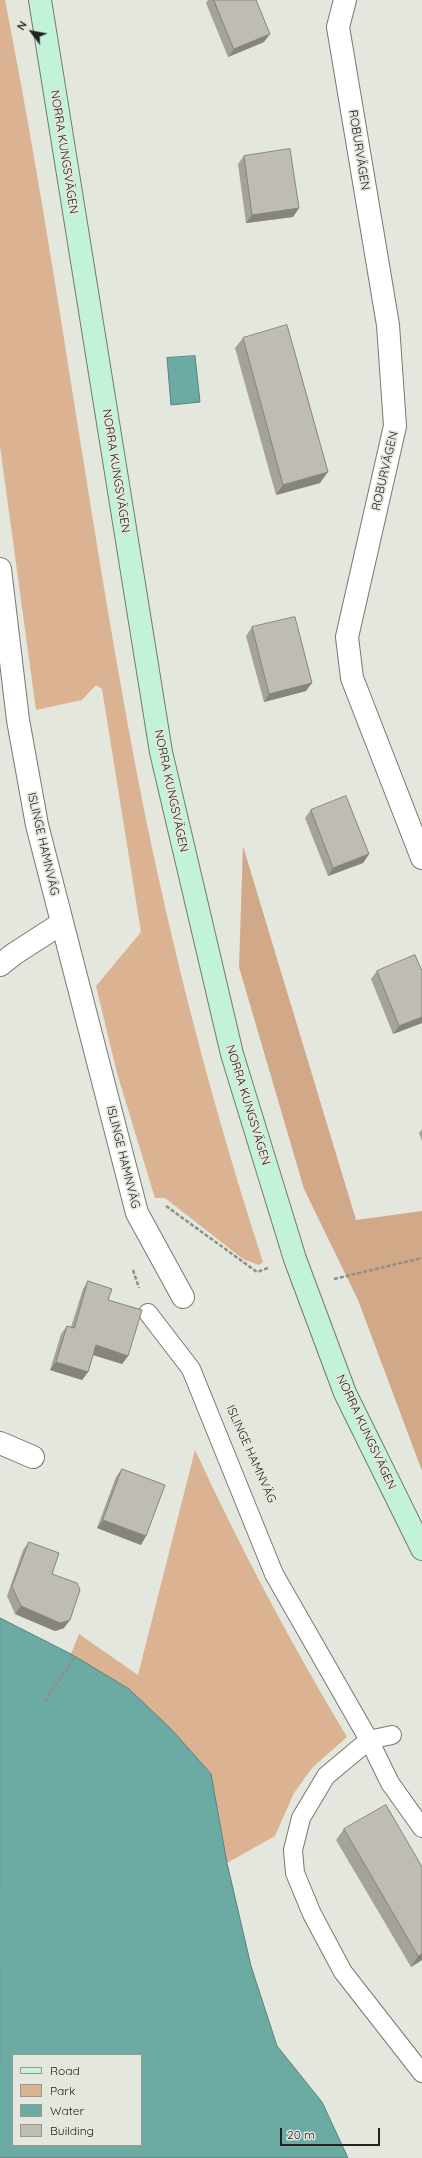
<!DOCTYPE html>
<meta charset="utf-8">
<style>
body{margin:0}
#map{position:relative;width:422px;height:2158px;overflow:hidden;background:#e3e7de;font-family:Quicksand,sans-serif}
canvas{display:block}
.legend{position:absolute;left:12px;top:2054px;width:130px;height:92px;box-sizing:border-box;background:#e3e7de;border:1px solid #969992;margin:0;padding:5px 7px;list-style:none;font-size:12px;color:#222420}
.legend li{display:flex;align-items:center;gap:8px;height:20px}
.legend b{width:20px;border:1px solid #969992}
.north{position:absolute;left:12px;top:12px;width:40px;height:40px;-webkit-text-stroke:3px #e3e7de;paint-order:stroke;rotate:302deg;font-size:11px;font-weight:700;line-height:16px;text-align:center;color:#222420}
.north::after{content:'';display:block;margin:auto;width:14px;height:18px;background:#222420;clip-path:polygon(50% 0,100% 100%,50% 72%,0 100%)}
.scale{position:absolute;left:280px;top:2128px;width:100px;height:18px;box-sizing:border-box;border:2px solid #222420;border-top:0;padding-left:5px;font-size:12px;line-height:14px;white-space:nowrap;color:#222420;-webkit-text-stroke:3px #e3e7de;paint-order:stroke}
</style>
<div id="map">
<canvas width="422" height="2158"></canvas>
<ul class="legend">
<li><b style="height:5px;background:#c2f2d9"></b>Road</li>
<li><b style="height:11px;background:#dbb392"></b>Park</li>
<li><b style="height:11px;background:#6caba3"></b>Water</li>
<li><b style="height:11px;background:#bfbcb3"></b>Building</li>
</ul>
<div class="north">N</div>
<div class="scale">20 m</div>
</div>
<script>
const g = document.querySelector('canvas').getContext('2d');
g.lineJoin = 'round';
function fill(path, color) { g.fillStyle = color; g.fill(path, 'evenodd'); }
function stroke(path, color, width, dash) { g.strokeStyle = color; g.lineWidth = width; g.lineCap = dash ? 'butt' : 'round'; g.setLineDash(dash || []); g.stroke(path); }
function drawText(font, color, halo, rows, align = 'center') {
  g.font = font + ' Quicksand,sans-serif'; g.lineWidth = 3.5; g.setLineDash([]); g.textBaseline = 'middle'; g.strokeStyle = halo; g.fillStyle = color; for (const [text, x, y, turn = 0] of rows) {
    g.save(); g.translate(x, y); g.rotate((+turn || 0) * Math.PI / 180); g.textAlign = isNaN(turn) ? turn : align; if (halo) g.strokeText(text, 0, 0); g.fillText(text, 0, 0); g.restore();
  }
}
const green = new Path2D(`
 M 0,0 L 5,0 C 51,233 82,469 124,703 C 157,892 204,1080 263,1262 L 259,1265 L 243,1259 L 165,1198 L 155,1198 L 117,1073 L 96,986 L 141,932 L 102,689 L 96,685 L 82,700 L 36,710 L 0,446 Z
 M 195,1450 C 241,1549 291,1644 347,1737 L 312,1768 L 294,1793 L 275,1836 L 227,1863 L 211,1774 L 71,1654 L 79,1634 L 138,1675 Z`);
const forest = new Path2D(`
 M 243,846 L 356,1220 L 422,1211 L 422,1471 L 358,1300 L 304,1189 L 239,967 Z`);
const water = new Path2D(`
 M 195,356 L 200,402 L 171,405 L 167,358 Z
 M 0,1618 L 71,1654 L 129,1689 L 172,1730 L 211,1774 L 227,1863 L 251,1966 L 277,2046 L 322,2102 L 348,2158 L 0,2158 ZM 13,2055 L 141,2055 L 141,2145 L 13,2145 Z`);
const path = new Path2D(`
 M 166,1206 L 257,1272 L 268,1268
 M 133,1270 L 139,1288
 M 334,1279 L 422,1258
 M 45,1701 L 74,1658`);
const lane = new Path2D(`
 M 148,1313 L 191,1369 L 274,1574 L 369,1740 L 390,1783 L 422,1828
 M 392,1735 L 369,1740 L 326,1776 L 301,1818 L 293,1850 L 295,1873 L 312,1914 L 343,1972 L 422,2073`);
const street = new Path2D(`
 M 345,0 L 338,27 L 388,325 L 395,426 L 347,637 L 352,678 L 422,858
 M 0,569 L 18,720 L 37,825 L 137,1213 L 183,1297
 M 0,965 L 14,954 L 62,923
 M 0,1443 L 33,1457`);
const secondary = new Path2D(`
 M 40,0 L 161,752 L 232,1054 L 295,1259 L 345,1393 L 422,1549`);
const wall = new Path2D(`
 M 208,0 L 256,0 L 264,42 L 228,57 L 206,3 Z
 M 244,156 L 299,208 L 293,217 L 246,223 L 238,164 Z
 M 243,338 L 320,483 L 276,495 L 235,348 Z
 M 252,627 L 306,691 L 264,702 L 246,636 Z
 M 311,810 L 369,854 L 363,863 L 328,876 L 305,818 Z
 M 377,971 L 422,971 L 422,1023 L 393,1034 L 371,979 Z
 M 422,1129 L 422,1141 L 419,1133 Z
 M 88,1281 L 108,1300 L 128,1356 L 122,1364 L 93,1355 L 88,1372 L 82,1380 L 50,1370 L 61,1334 L 67,1326 L 71,1327 L 83,1289 Z
 M 122,1469 L 146,1536 L 141,1545 L 97,1528 L 116,1477 Z
 M 29,1542 L 52,1574 L 64,1628 L 55,1631 L 15,1614 L 7,1596 L 23,1550 Z
 M 344,1829 L 422,1960 L 411,1967 L 336,1840 Z`);
const shadedWall = new Path2D(`
 M 270,34 L 264,42 L 228,57 L 234,49 Z
 M 299,208 L 293,217 L 246,223 L 252,215 Z
 M 328,472 L 320,483 L 276,495 L 283,485 Z
 M 312,683 L 306,691 L 264,702 L 269,694 Z
 M 369,854 L 363,863 L 328,876 L 333,868 Z
 M 422,1017 L 422,1023 L 393,1034 L 399,1026 Z
 M 96,1345 L 128,1356 L 122,1364 L 90,1354 Z
 M 56,1362 L 88,1372 L 82,1380 L 50,1370 Z
 M 103,1520 L 146,1536 L 141,1545 L 97,1528 Z
 M 21,1606 L 70,1620 L 64,1628 L 55,1631 L 15,1614 Z
 M 422,1954 L 422,1960 L 411,1967 L 418,1956 Z`);
const building = new Path2D(`
 M 214,0 L 256,0 L 270,34 L 234,49 Z
 M 290,149 L 299,208 L 252,215 L 244,156 Z
 M 287,325 L 328,472 L 283,485 L 243,338 Z
 M 295,617 L 312,683 L 269,694 L 252,627 Z
 M 346,796 L 369,854 L 333,868 L 311,810 Z
 M 415,955 L 422,971 L 422,1017 L 399,1026 L 377,971 Z
 M 88,1281 L 112,1289 L 108,1300 L 142,1310 L 128,1356 L 96,1345 L 88,1372 L 56,1362 L 67,1326 L 74,1328 Z
 M 122,1469 L 165,1485 L 146,1536 L 103,1520 Z
 M 29,1542 L 59,1553 L 52,1574 L 77,1583 L 80,1590 L 70,1620 L 60,1623 L 21,1606 L 12,1587 Z
 M 386,1805 L 422,1867 L 422,1954 L 418,1956 L 344,1829 Z`);
const streetNames = [
 ["ROBURVÄGEN",359,150,81],
 ["NORRA KUNGSVÄGEN",64,152,81],
 ["NORRA KUNGSVÄGEN",116,471,81],
 ["ROBURVÄGEN",385,471,-77],
 ["NORRA KUNGSVÄGEN",171,791,78],
 ["ISLINGE HAMNVÄG",43,844,77],
 ["NORRA KUNGSVÄGEN",248,1105,73],
 ["ISLINGE HAMNVÄG",123,1157,76],
 ["NORRA KUNGSVÄGEN",366,1432,65],
 ["ISLINGE HAMNVÄG",251,1454,66]
];
fill(green, '#dbb392');
fill(forest, '#d1a988');
fill(water, '#6caba3');
stroke(water, '#56827c', 1);
stroke(lane, '#767971', 20);
stroke(street, '#767971', 24);
stroke(secondary, '#767971', 24);
stroke(path, '#8d9089', 2.5, [4, 2]);
stroke(lane, '#fff', 18);
stroke(street, '#fff', 22);
stroke(secondary, '#c2f2d9', 22);
fill(wall, '#a4a29a');
fill(shadedWall, '#86847d');
fill(building, '#bfbcb3');
stroke(building, '#86847d', 1);
drawText('12px', '#222420', '#e3e7de', streetNames);
</script>
